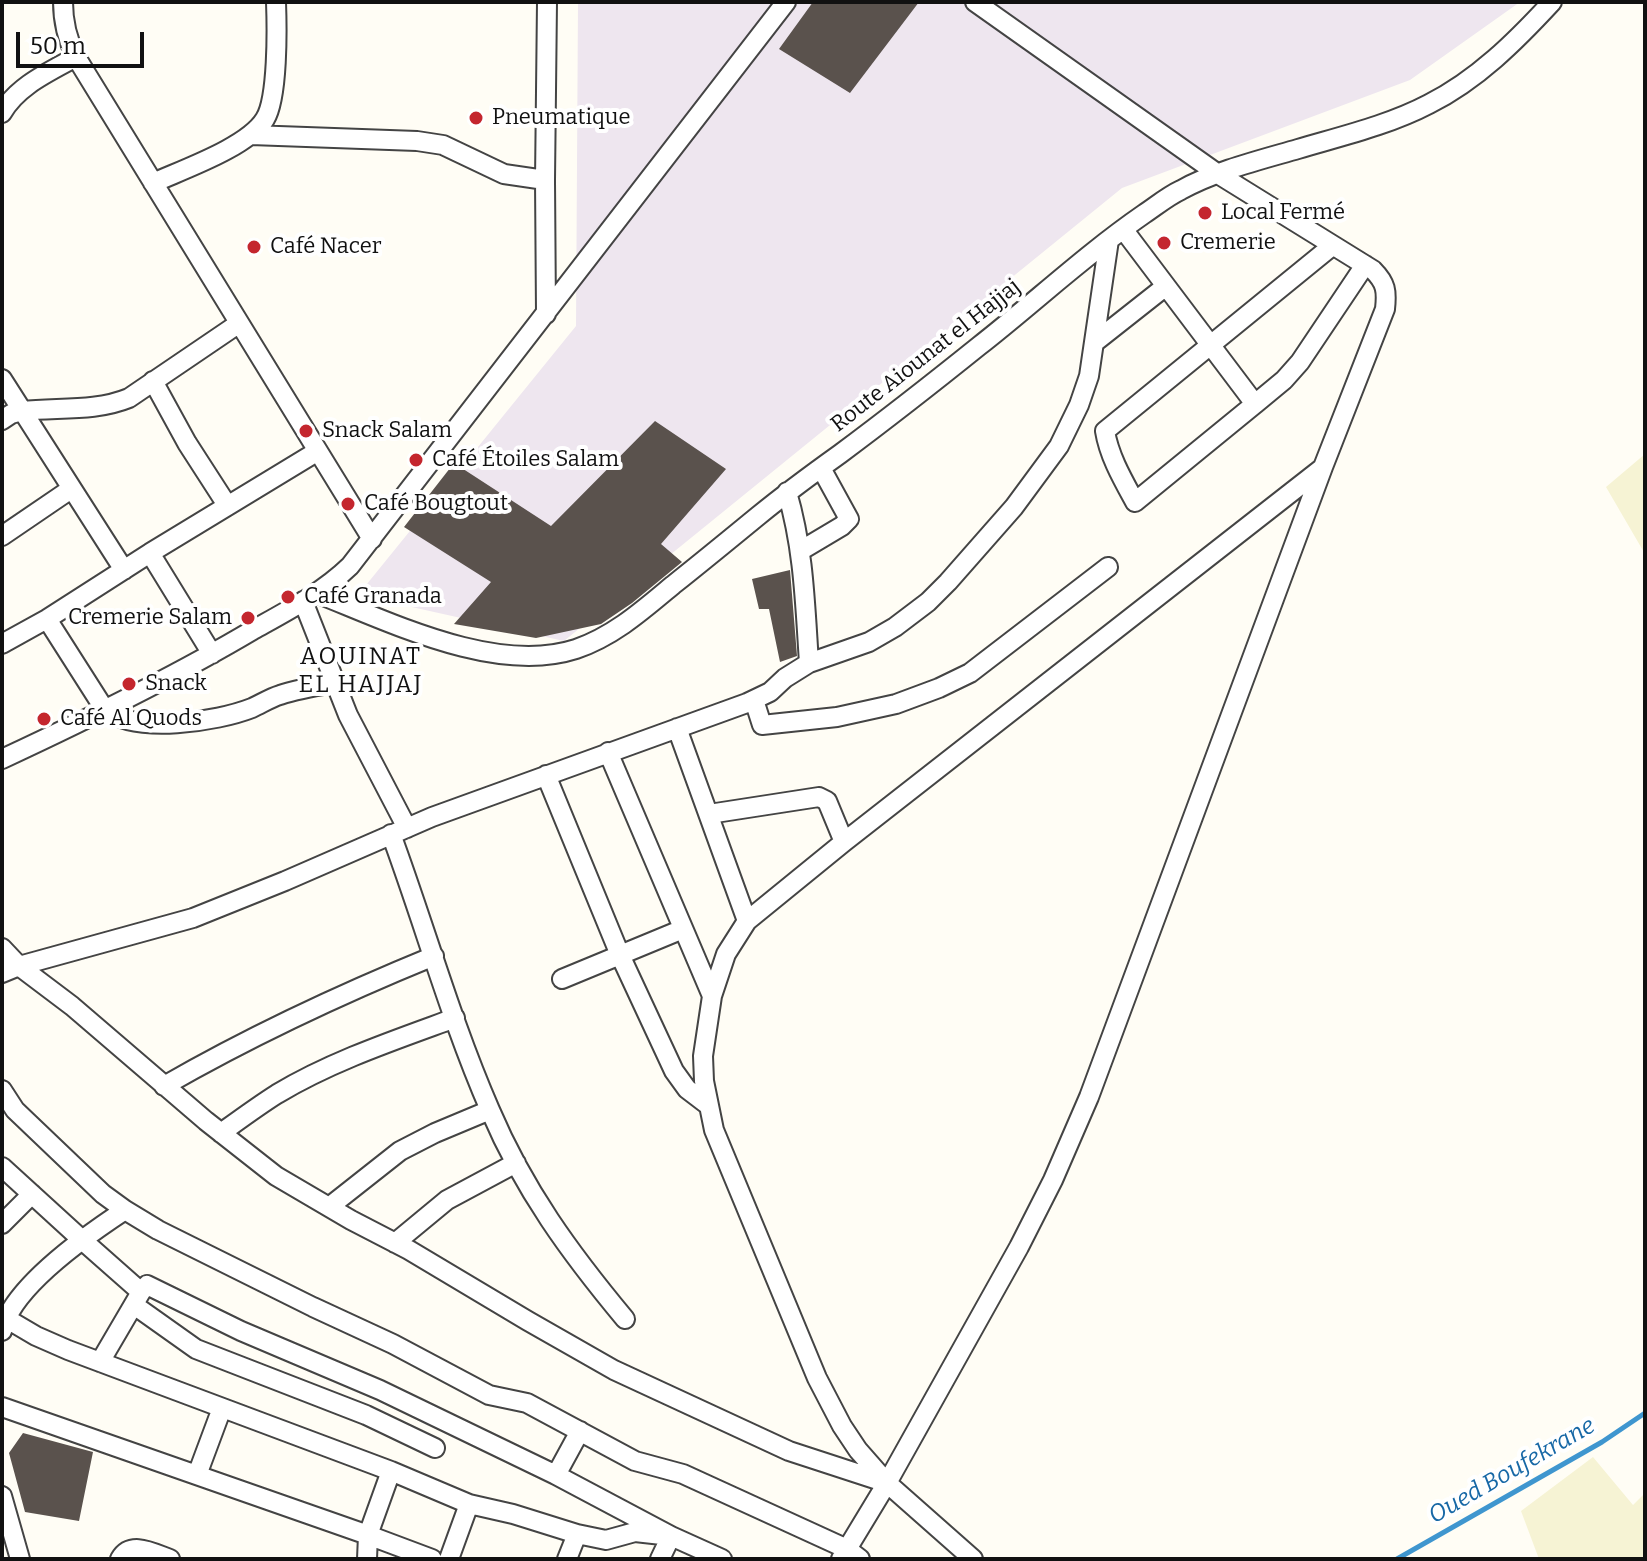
<!DOCTYPE html>
<meta charset="utf-8">
<style>
body{margin:0}
#map{position:relative;width:1647px;height:1561px;overflow:hidden;background:#fffdf5;font-family:Bitter,serif}
canvas{display:block}
.frame{position:absolute;inset:0;border:4px solid #111;pointer-events:none}
.scale{position:absolute;left:16px;top:32px;width:128px;height:36px;box-sizing:border-box;border:4px solid #111;border-top:0;padding-left:10px;font-size:24px;line-height:28px;white-space:nowrap;color:#111;-webkit-text-stroke:6px #fff;paint-order:stroke}
</style>
<div id="map">
<canvas width="1647" height="1561"></canvas>
<div class="frame"></div>
<div class="scale">50 m</div>
</div>
<script>
const g = document.querySelector('canvas').getContext('2d');
g.lineJoin = 'round';
function fill(path, color) { g.fillStyle = color; g.fill(path, 'evenodd'); }
function stroke(path, color, width, dash) { g.strokeStyle = color; g.lineWidth = width; g.lineCap = dash ? 'butt' : 'round'; g.setLineDash(dash || []); g.stroke(path); }
function drawText(font, color, halo, rows, align = 'center') {
  g.font = font + ' Bitter,serif'; g.lineWidth = 8; g.setLineDash([]); g.textBaseline = 'middle'; g.strokeStyle = halo; g.fillStyle = color; for (const [text, x, y, turn = 0] of rows) {
    g.save(); g.translate(x, y); g.rotate((+turn || 0) * Math.PI / 180); g.textAlign = isNaN(turn) ? turn : align; if (halo) g.strokeText(text, 0, 0); g.fillText(text, 0, 0); g.restore();
  }
}
const industrial = new Path2D(`
 M 578,2 L 1520,2 L 1410,80 L 1122,188 L 564,641 L 358,595 L 576,326 Z`);
const farmland = new Path2D(`
 M 1645,454 L 1645,554 L 1606,487 Z
 M 1593,1457 L 1633,1505 L 1645,1493 L 1645,1559 L 1539,1559 L 1521,1511 Z`);
const stream = new Path2D(`
 M 1397,1559 L 1602,1442 L 1645,1413`);
const building = new Path2D(`
 M 813,2 L 919,2 L 850,93 L 779,49 Z
 M 655,421 L 726,469 L 661,544 L 682,562 L 632,603 L 601,624 L 536,638 L 454,624 L 491,582 L 404,527 L 454,463 L 551,526 Z
 M 790,570 L 797,656 L 780,662 L 769,609 L 759,609 L 752,579 Z
 M 23,1433 L 93,1452 L 79,1521 L 25,1512 L 9,1453 Z`);
const minor = new Path2D(`
 M 63,2 C 63,22 67,39 76,57 L 372,539
 M 2,113 C 17,86 49,72 76,57
 M 251,135 L 417,141 L 443,145 L 504,174 L 545,180
 M 153,183 C 184,169 248,147 265,119 C 278,98 277,28 276,2
 M 1123,229 L 1255,404 L 1135,502 C 1123,480 1109,456 1105,431 L 1332,246
 M 546,314 L 545,180 L 547,2
 M 1095,342 L 1166,286
 M 2,379 L 124,570
 M 153,381 L 187,443 L 227,505
 M 1255,404 L 1284,380 L 1300,362 L 1365,265
 M 2,420 L 11,414 L 22,411 C 58,407 95,412 129,398 L 238,324
 M 787,492 C 804,550 805,604 809,663
 M 2,536 L 71,489
 M 800,551 L 842,526 L 849,519 L 821,468
 M 150,553 L 212,654
 M 316,593 C 390,622 496,675 576,649 C 614,636 643,610 673,585 C 702,562 730,539 758,516 C 785,494 812,474 840,454 C 887,419 933,383 979,346 C 1034,303 1086,254 1144,214 C 1156,206 1168,196 1181,190 C 1215,171 1260,160 1298,149 C 1342,136 1389,125 1429,104 C 1477,80 1516,41 1552,2
 M 303,601 L 348,715 L 407,828
 M 47,619 L 105,710 C 137,734 216,722 252,708 C 261,704 270,698 280,695 C 298,689 317,686 335,683
 M 2,644 L 47,619 L 150,553 L 318,451
 M 754,700 L 762,725 L 837,717 L 896,704 L 939,688 L 970,673 L 1108,567
 M 677,728 L 747,921
 M 608,752 L 712,996
 M 2,759 C 88,719 172,678 253,630 C 287,611 322,593 350,566 L 786,2
 M 546,775 L 620,955 L 674,1071 L 687,1089 L 708,1105
 M 709,814 L 819,797 L 827,801 L 844,842
 M 391,834 C 425,926 451,1021 490,1110 C 524,1190 570,1253 625,1319
 M 2,948 L 19,966 L 72,1006 L 206,1121 L 276,1176 L 351,1220 L 409,1250 L 528,1321 L 614,1370 L 789,1451 L 884,1482
 M 2,973 L 19,966 L 193,918 L 285,881 L 432,817 L 747,703 L 770,692 L 785,678 L 809,663 L 869,642 L 895,627 L 928,602 L 948,582 L 1014,507 L 1059,446 L 1079,405 L 1089,376 L 1109,240
 M 562,979 L 683,929
 M 164,1086 C 251,1036 341,994 434,956
 M 2,1090 L 15,1110 L 103,1194 L 125,1210 L 158,1230 L 313,1307 L 393,1344 L 489,1395 L 527,1403 L 635,1461 L 683,1474 L 847,1549 L 860,1559
 M 221,1133 C 239,1120 258,1106 277,1094 C 332,1061 395,1040 455,1018
 M 2,1167 L 81,1239 L 141,1292
 M 329,1207 L 400,1151 L 435,1133 L 490,1110
 M 2,1224 L 32,1194
 M 395,1243 L 447,1200 L 516,1163
 M 134,1305 L 196,1349 L 366,1415 L 435,1448
 M 2,1316 L 36,1336 L 68,1350 L 391,1471 L 469,1504 L 513,1514 L 577,1534
 M 2,1331 C 12,1287 87,1235 125,1210
 M 100,1362 L 141,1292 L 147,1285 L 241,1331 L 380,1390 L 556,1475 L 671,1536 L 660,1559
 M 2,1407 L 368,1535 L 432,1559
 M 197,1475 L 222,1408
 M 556,1475 L 580,1431
 M 2,1496 L 20,1559
 M 120,1559 C 131,1540 153,1553 170,1559
 M 367,1559 L 368,1535 L 391,1471
 M 449,1559 L 469,1504
 M 567,1559 L 577,1534 L 606,1540 L 635,1532 L 671,1536 L 722,1559
 M 841,1559 L 887,1483 L 1019,1247 L 1053,1180 L 1089,1097 L 1323,467 L 1385,309 C 1387,291 1386,283 1373,270 L 1218,174 L 975,2
 M 973,1559 L 887,1483 L 858,1450 L 842,1426 L 817,1378 L 714,1130 L 704,1081 L 703,1056 L 712,996 L 726,954 L 747,921 L 844,842 L 1321,469`);
const markers = [
 [476,118,8,"#c4262e"],
 [1205,213,8,"#c4262e"],
 [1164,243,8,"#c4262e"],
 [254,247,8,"#c4262e"],
 [306,431,8,"#c4262e"],
 [416,460,8,"#c4262e"],
 [348,504,8,"#c4262e"],
 [288,597,8,"#c4262e"],
 [248,618,8,"#c4262e"],
 [129,684,8,"#c4262e"],
 [44,719,8,"#c4262e"]
];
const poiNames = [
 ["Pneumatique",492,118],
 ["Local Fermé",1221,213],
 ["Cremerie",1180,243],
 ["Café Nacer",270,247],
 ["Snack Salam",322,431],
 ["Café Étoiles Salam",432,460],
 ["Café Bougtout",364,504],
 ["Café Granada",304,597],
 ["Cremerie Salam",232,618,"right"],
 ["Snack",145,684],
 ["Café Al Quods",60,719]
];
const streetNames = [
 ["Route Aiounat el Hajjaj",926,356,-38]
];
const neighbourhoodNames = [
 ["AOUINAT",361,657],
 ["EL HAJJAJ",361,685]
];
const waterNames = [
 ["Oued Boufekrane",1512,1471,-30]
];
fill(industrial, '#eee6ef');
fill(farmland, '#f6f3d4');
stroke(stream, '#3f96cf', 5);
fill(building, '#5a524d');
stroke(minor, '#444', 22);
stroke(minor, '#fff', 18);
for (const [x, y, r, color] of markers) { const dot = new Path2D(); dot.arc(x, y, r, 0, 2 * Math.PI); g.fillStyle = color; g.fill(dot); stroke(dot, '#fff', 3); }
drawText('22px', '#111', '#fff', poiNames, 'left');
drawText('22px', '#111', '#fff', streetNames);
g.letterSpacing = '2px';
drawText('24px', '#111', '#fff', neighbourhoodNames);
g.letterSpacing = '0px';
drawText('italic 24px', '#1768a6', '#fff', waterNames);
</script>
